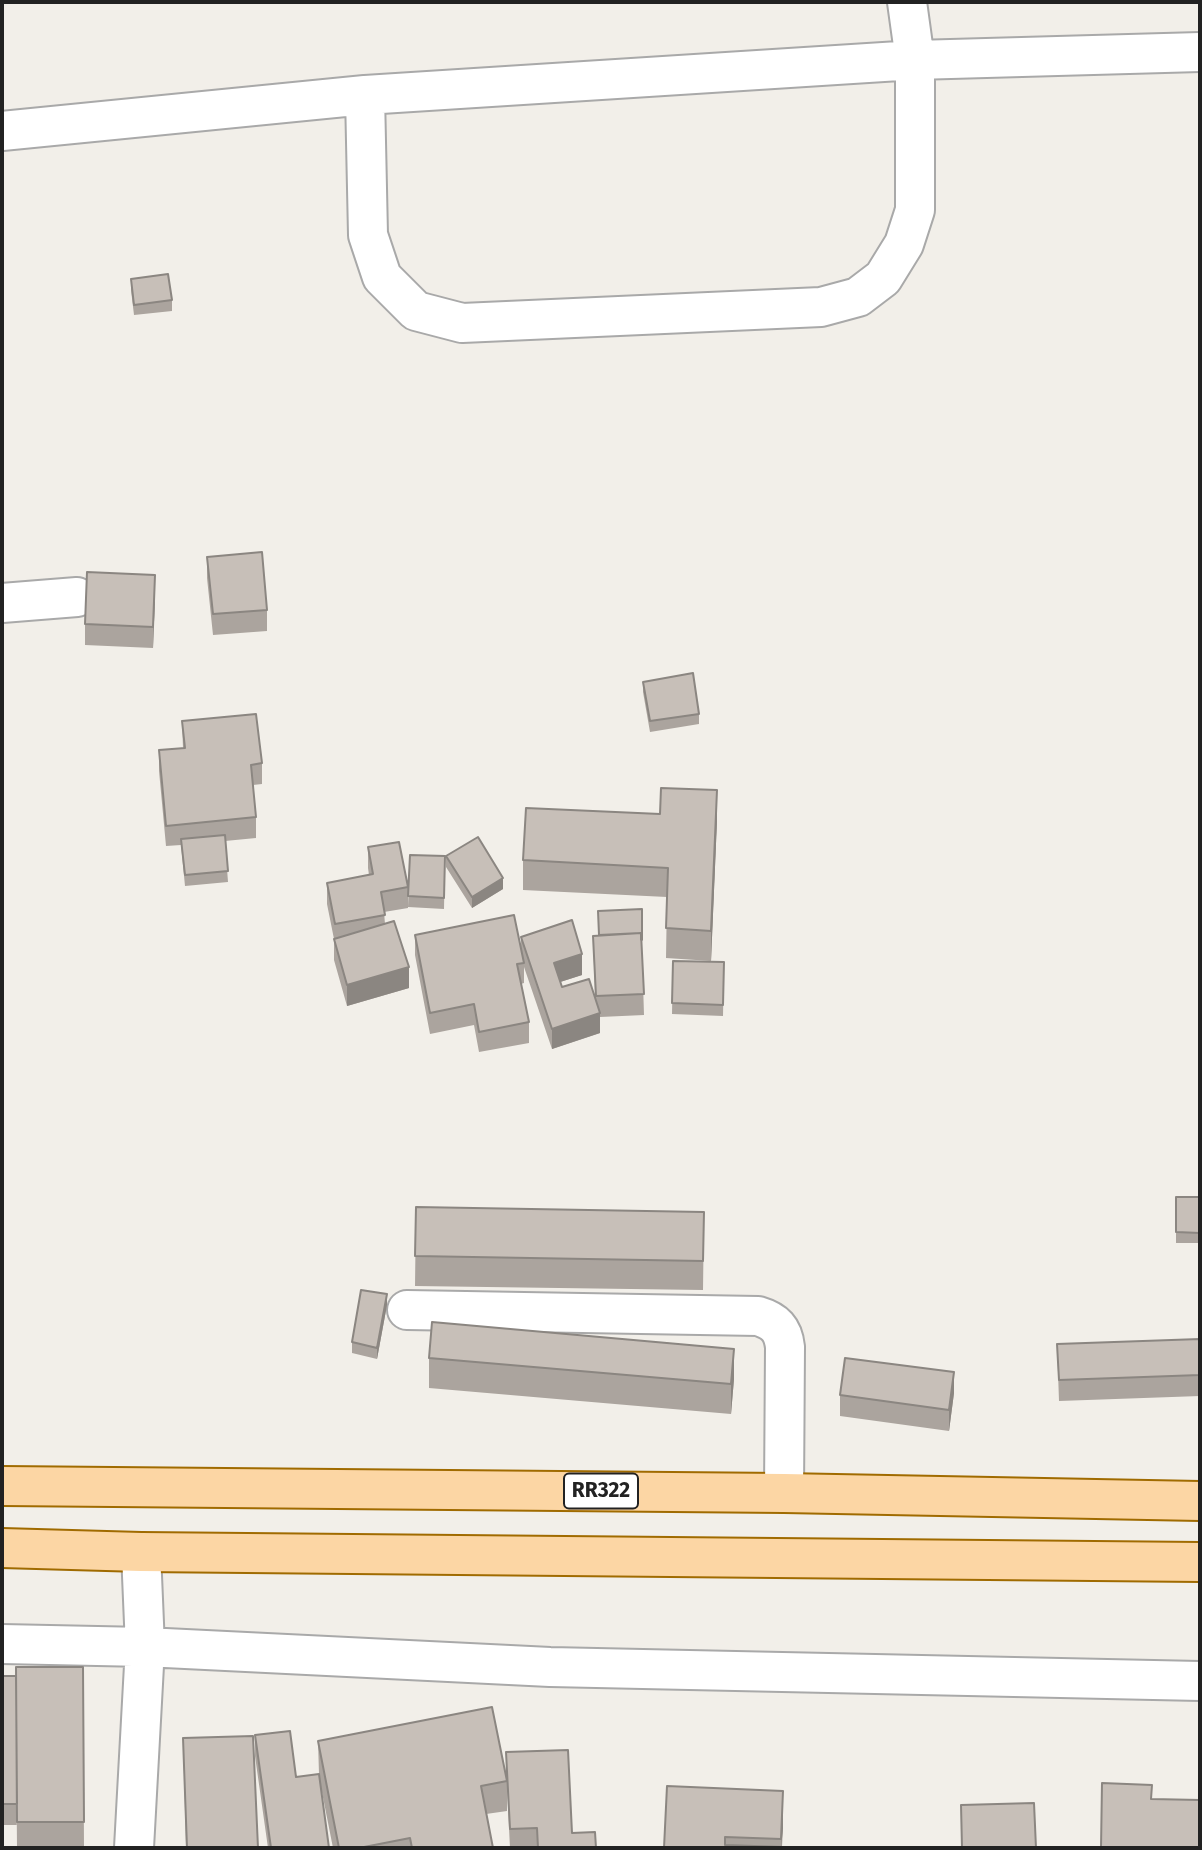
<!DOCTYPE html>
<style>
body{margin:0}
#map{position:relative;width:1202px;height:1850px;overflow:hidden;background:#f2efe9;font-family:"Fira Sans",sans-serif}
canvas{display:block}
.frame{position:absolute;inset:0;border:4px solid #222;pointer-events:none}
</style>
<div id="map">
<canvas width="1202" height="1850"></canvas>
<div class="frame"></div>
</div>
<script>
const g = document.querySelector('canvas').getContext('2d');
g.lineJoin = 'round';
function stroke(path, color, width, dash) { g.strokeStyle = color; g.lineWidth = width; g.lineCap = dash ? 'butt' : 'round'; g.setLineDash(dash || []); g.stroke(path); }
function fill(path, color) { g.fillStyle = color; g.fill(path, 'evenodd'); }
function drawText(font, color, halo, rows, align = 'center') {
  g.font = font + ' "Fira Sans",sans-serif'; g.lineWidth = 6; g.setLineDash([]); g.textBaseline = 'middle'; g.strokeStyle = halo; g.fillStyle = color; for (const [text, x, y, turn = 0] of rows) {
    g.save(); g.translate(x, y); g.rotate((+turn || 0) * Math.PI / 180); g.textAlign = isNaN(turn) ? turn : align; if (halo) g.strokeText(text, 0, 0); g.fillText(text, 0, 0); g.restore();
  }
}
const minor = new Path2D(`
 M 365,95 L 368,235 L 382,277 L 416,311 L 462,323 L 821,307 L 858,297 L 883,278 L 904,244 L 915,210 L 915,60 L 1200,52
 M 2,131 L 365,95 L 915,60 L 907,2
 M 2,603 L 77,597
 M 407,1310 L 758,1316 C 775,1321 783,1329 785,1347 L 784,1493
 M 2,1644 L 145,1647 L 550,1667 L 1200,1681
 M 134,1848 L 145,1647 L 141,1552`);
const major = new Path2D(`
 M 2,1486 L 784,1493 L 1200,1501
 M 2,1548 L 141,1552 L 1200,1562`);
const wall = new Path2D(`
 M 131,279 L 172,300 L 172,311 L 134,315 L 131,290 Z
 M 207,557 L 267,610 L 267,631 L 213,635 L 207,578 Z
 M 155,596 L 153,648 L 85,645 L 85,624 Z
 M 643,682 L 699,714 L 699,724 L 650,732 L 643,692 Z
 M 182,721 L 262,763 L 262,784 L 253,785 L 256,817 L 256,838 L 225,841 L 228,882 L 185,886 L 181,845 L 166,846 L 159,771 L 159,750 L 183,748 Z
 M 717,820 L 711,961 L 666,958 L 667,897 L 523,890 L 523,860 Z
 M 368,847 L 408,887 L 408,908 L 384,912 L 385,924 L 409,988 L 347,1006 L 334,960 L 334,939 L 327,904 L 327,883 L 369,875 L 368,868 Z
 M 410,855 L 445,856 L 444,909 L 408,907 Z
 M 446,856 L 503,889 L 472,908 L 446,867 Z
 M 415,935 L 521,948 L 521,937 L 582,975 L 560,982 L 562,987 L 595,996 L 593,936 L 642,940 L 642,951 L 644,1015 L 600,1017 L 600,1033 L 552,1049 L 524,967 L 524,983 L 521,984 L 529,1022 L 529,1043 L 479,1052 L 474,1025 L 430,1034 L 415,955 Z
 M 673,961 L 724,962 L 723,1016 L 672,1014 Z
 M 1200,1197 L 1200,1243 L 1176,1243 L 1176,1232 Z
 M 416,1207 L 704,1212 L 703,1290 L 415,1286 Z
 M 387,1305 L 377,1359 L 352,1353 L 352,1342 Z
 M 1200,1339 L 1200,1396 L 1059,1401 L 1057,1344 Z
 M 429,1358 L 734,1379 L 731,1414 L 429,1388 Z
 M 954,1393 L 949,1431 L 840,1416 L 840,1395 Z
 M 83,1667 L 84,1848 L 17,1848 L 16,1726 L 17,1825 L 2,1825 L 2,1676 L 16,1676 Z
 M 255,1735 L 296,1777 L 319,1774 L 318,1741 L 506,1779 L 506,1752 L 572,1833 L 596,1848 L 510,1848 L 507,1788 L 507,1811 L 486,1814 L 493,1848 L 333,1848 L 319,1777 L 329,1848 L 268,1848 L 255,1756 Z
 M 183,1738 L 258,1848 L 186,1848 Z
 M 667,1786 L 783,1828 L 782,1847 L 664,1848 Z`);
const shadedWall = new Path2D(`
 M 155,575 L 155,596 L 153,648 L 153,627 Z
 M 717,790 L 717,820 L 711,961 L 711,931 Z
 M 503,878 L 503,889 L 472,908 L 472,897 Z
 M 582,954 L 582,975 L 554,984 L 554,963 Z
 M 409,967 L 409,988 L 347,1006 L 347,985 Z
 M 600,1013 L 600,1033 L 552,1049 L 552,1029 Z
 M 387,1294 L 387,1305 L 377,1359 L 377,1348 Z
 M 734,1349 L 734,1379 L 731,1414 L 731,1384 Z
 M 954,1372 L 954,1393 L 949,1431 L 949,1410 Z
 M 783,1791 L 783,1828 L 781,1848 Z`);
const building = new Path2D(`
 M 168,274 L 172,300 L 134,305 L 131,279 Z
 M 262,552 L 267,610 L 213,614 L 207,557 Z
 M 87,572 L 155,575 L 153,627 L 85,624 Z
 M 693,673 L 699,714 L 650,721 L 643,682 Z
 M 256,714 L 262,763 L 251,765 L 256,817 L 166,826 L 159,750 L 185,748 L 182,721 Z
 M 661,788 L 717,790 L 711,931 L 666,928 L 668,868 L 523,860 L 526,808 L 660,814 Z
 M 225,835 L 228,871 L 185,875 L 181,839 Z
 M 478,837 L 503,878 L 472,897 L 446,856 Z
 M 399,842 L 408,887 L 381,892 L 385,915 L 335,924 L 327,883 L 373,874 L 368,847 Z
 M 410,855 L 445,856 L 444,898 L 408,896 Z
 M 642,909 L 642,940 L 641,940 L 641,933 L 599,935 L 598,911 Z
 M 514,915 L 524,963 L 517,964 L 529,1022 L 479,1032 L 474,1004 L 430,1013 L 415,935 Z
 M 572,920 L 582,954 L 554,963 L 562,987 L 589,979 L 600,1013 L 552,1029 L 521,937 Z
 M 394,921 L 409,967 L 347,985 L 334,939 Z
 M 641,933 L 644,994 L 596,996 L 593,936 Z
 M 673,961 L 724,962 L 723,1005 L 672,1003 Z
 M 1176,1197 L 1200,1197 L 1200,1233 L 1176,1232 Z
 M 416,1207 L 704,1212 L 703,1261 L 415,1256 Z
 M 361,1290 L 387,1294 L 377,1348 L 352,1342 Z
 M 432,1322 L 734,1349 L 731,1384 L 429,1358 Z
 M 1200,1339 L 1200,1375 L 1059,1380 L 1057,1344 Z
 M 845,1358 L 954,1372 L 949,1410 L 840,1395 Z
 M 16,1667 L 83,1667 L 84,1822 L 17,1822 Z
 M 2,1676 L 16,1676 L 17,1804 L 2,1804 Z
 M 492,1707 L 507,1781 L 481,1786 L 493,1848 L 412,1848 L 410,1838 L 359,1848 L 339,1848 L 318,1741 Z
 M 290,1731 L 296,1777 L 319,1774 L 329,1848 L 271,1848 L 255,1735 Z
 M 253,1736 L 258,1848 L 187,1848 L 183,1738 Z
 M 568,1750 L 572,1833 L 595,1832 L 596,1848 L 538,1848 L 537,1828 L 510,1829 L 506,1752 Z
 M 1102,1783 L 1152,1785 L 1151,1799 L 1200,1800 L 1200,1848 L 1101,1848 Z
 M 667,1786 L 783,1791 L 781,1839 L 725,1837 L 725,1845 L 783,1847 L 783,1848 L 664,1848 Z
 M 1034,1803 L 1036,1848 L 962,1848 L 961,1805 Z`);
const shields = [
 [601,1491,74]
];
const shieldNames = [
 ["RR322",601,1491]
];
stroke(minor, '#a9a9a9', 42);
stroke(major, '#a06b00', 42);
stroke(minor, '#fff', 38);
stroke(major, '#fcd6a4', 38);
fill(wall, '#aba49e');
fill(shadedWall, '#8b8681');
fill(building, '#c7bfb8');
stroke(building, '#8b8681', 2);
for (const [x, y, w] of shields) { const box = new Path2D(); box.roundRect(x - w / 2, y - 17.5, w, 35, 5); g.fillStyle = '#fff'; g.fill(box); stroke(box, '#222', 2); }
drawText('bold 21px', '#222', null, shieldNames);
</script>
